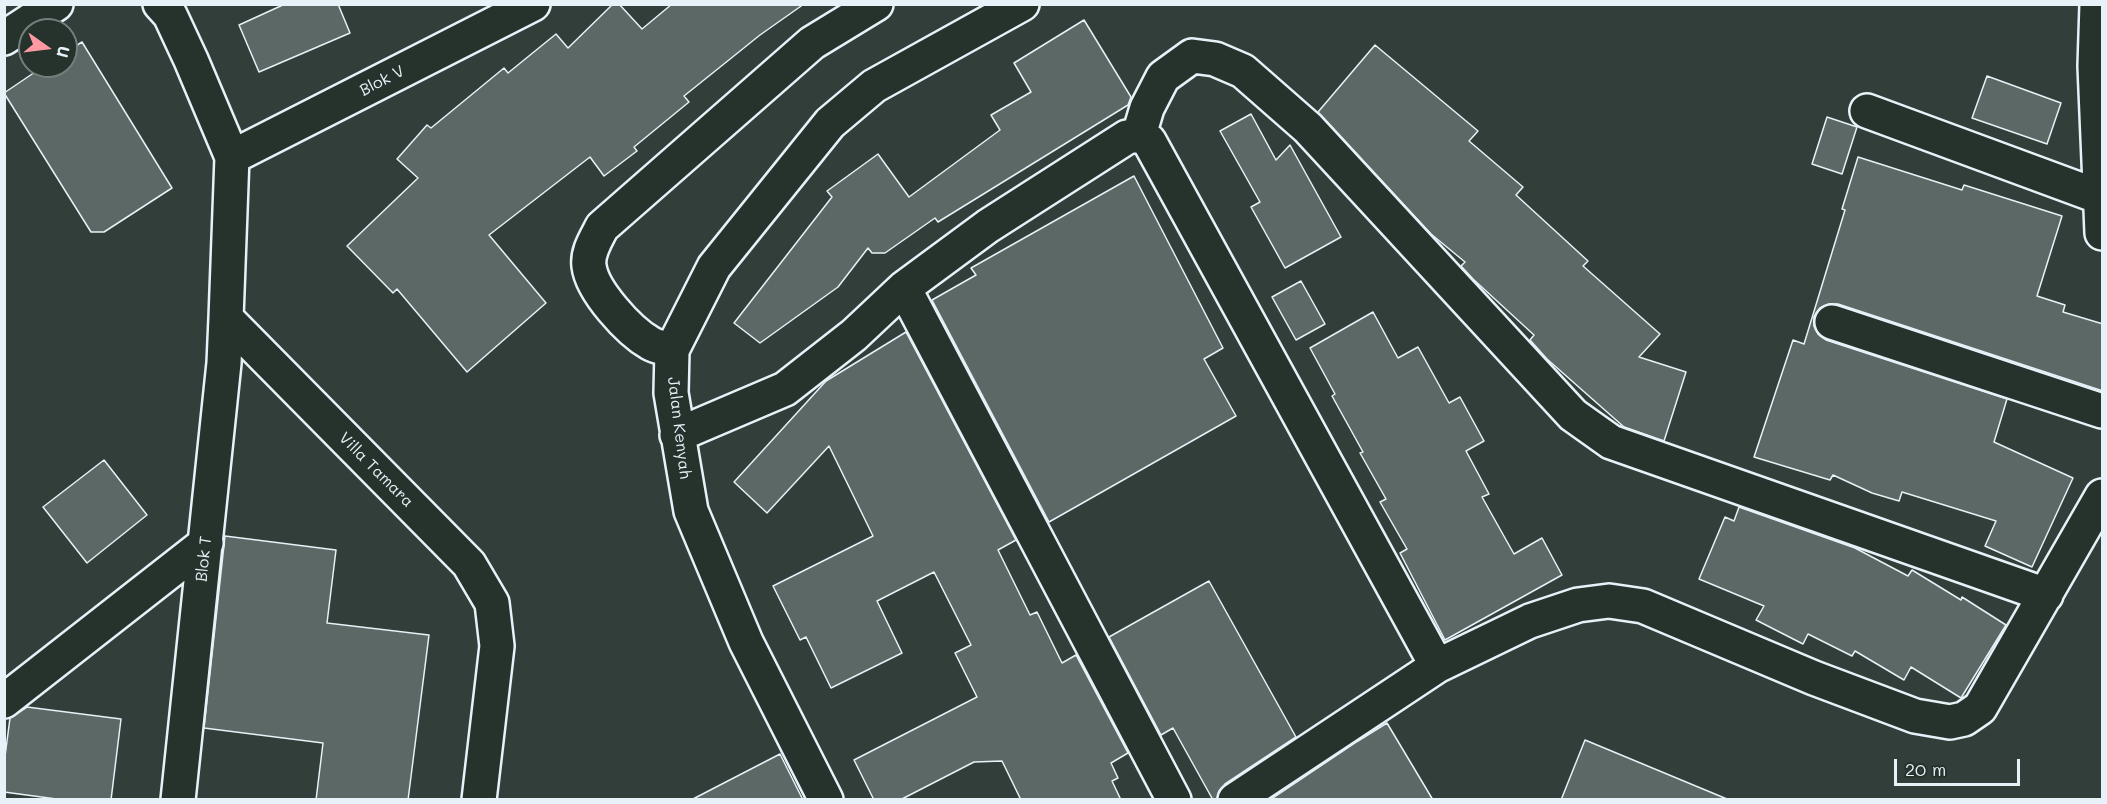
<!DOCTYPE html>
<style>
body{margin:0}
#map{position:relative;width:2107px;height:804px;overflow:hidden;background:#323e39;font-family:Mali,sans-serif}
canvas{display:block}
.frame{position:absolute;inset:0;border:6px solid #e8f1f8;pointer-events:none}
.north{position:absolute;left:18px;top:18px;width:60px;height:60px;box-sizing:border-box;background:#26332d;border:2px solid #747f7e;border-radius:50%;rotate:104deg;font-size:16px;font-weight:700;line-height:24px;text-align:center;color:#e8f1f8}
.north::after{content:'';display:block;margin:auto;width:21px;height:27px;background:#ff9aa2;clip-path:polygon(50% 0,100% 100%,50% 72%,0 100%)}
.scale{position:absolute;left:1894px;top:759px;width:126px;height:27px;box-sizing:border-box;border:3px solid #e8f1f8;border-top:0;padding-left:8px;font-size:18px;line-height:21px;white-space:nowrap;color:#e8f1f8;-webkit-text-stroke:4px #26332d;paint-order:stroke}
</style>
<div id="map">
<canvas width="2107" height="804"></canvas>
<div class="frame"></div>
<div class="north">U</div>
<div class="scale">20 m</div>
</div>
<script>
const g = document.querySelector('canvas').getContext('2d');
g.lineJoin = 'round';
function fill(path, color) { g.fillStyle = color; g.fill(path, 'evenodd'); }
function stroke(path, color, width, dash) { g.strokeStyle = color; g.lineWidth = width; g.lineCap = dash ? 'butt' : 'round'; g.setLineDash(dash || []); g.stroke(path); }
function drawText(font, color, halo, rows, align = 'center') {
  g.font = font + ' Mali,sans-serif'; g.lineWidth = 4.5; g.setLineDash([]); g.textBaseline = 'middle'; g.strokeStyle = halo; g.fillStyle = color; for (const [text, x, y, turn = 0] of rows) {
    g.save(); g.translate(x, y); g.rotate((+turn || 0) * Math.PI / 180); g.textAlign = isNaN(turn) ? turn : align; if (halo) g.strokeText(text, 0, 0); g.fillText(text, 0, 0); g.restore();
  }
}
const building = new Path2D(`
 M 285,4 L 338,4 L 350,33 L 259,72 L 239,25 Z
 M 613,4 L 619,4 L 642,29 L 672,4 L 804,4 L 760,35 L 684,96 L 689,102 L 634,147 L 637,151 L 604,176 L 590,157 L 489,235 L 546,303 L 467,372 L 397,289 L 393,293 L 347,246 L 418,178 L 397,159 L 427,125 L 431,128 L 504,68 L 508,73 L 556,34 L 568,48 Z
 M 1084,20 L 1131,97 L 1128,105 L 938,222 L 935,218 L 885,253 L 872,253 L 868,248 L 838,287 L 760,343 L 734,323 L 832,197 L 827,191 L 878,154 L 909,197 L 1000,130 L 991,115 L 1031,92 L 1014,63 Z
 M 82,42 L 172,188 L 104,232 L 91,232 L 4,93 L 44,66 L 66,66 L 66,52 Z
 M 1375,45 L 1478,131 L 1469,141 L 1523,187 L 1516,195 L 1588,261 L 1583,266 L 1660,334 L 1639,357 L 1686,372 L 1664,441 L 1624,427 L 1547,359 L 1530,340 L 1534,335 L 1473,279 L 1461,266 L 1465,262 L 1431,234 L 1318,112 Z
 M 1987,76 L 2061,103 L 2047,144 L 1972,118 Z
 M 1251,114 L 1276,160 L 1290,145 L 1341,237 L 1285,268 L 1251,207 L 1260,202 L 1220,131 Z
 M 1827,117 L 1857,127 L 1842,174 L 1812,164 Z
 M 1858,157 L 1962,190 L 1964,185 L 2062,216 L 2037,296 L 2065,305 L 2063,312 L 2103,324 L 2103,391 L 1838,304 L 1829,304 L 1820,308 L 1814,317 L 1814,326 L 1818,334 L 1826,340 L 2007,399 L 1994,442 L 2073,478 L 2032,567 L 1985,546 L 1996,521 L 1902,492 L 1899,501 L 1872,493 L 1833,475 L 1830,480 L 1754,457 L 1793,340 L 1804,344 L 1845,210 L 1842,209 Z
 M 1134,176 L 1223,348 L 1204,359 L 1236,416 L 1049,522 L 932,300 L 976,275 L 971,268 Z
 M 1301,281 L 1325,324 L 1296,340 L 1272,297 Z
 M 1373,312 L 1398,358 L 1418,347 L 1449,403 L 1460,397 L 1484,441 L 1466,451 L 1489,494 L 1482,497 L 1514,554 L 1542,538 L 1562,575 L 1445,640 L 1400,553 L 1407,549 L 1380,502 L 1386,499 L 1360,453 L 1363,452 L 1332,396 L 1335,394 L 1310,348 Z
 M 906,332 L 1016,540 L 998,550 L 1030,615 L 1037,612 L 1062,663 L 1076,655 L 1128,753 L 1111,763 L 1118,778 L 1112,781 L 1121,800 L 1021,800 L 1002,761 L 974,762 L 900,800 L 874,800 L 854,760 L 977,697 L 955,653 L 971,645 L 934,572 L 877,601 L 902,653 L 831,688 L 806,637 L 800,640 L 773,586 L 873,536 L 829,446 L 767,513 L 734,482 L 826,381 Z
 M 104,460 L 147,515 L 87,563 L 43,507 Z
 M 1739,507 L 1855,548 L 1908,576 L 1912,570 L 1961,600 L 1962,597 L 2006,625 L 1961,698 L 1911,667 L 1904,680 L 1855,651 L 1852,656 L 1808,634 L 1803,644 L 1756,620 L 1764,606 L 1699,579 L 1725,517 L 1734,521 Z
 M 225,536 L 336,550 L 327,623 L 429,635 L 408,800 L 316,800 L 323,743 L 204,728 Z
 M 1209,581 L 1296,737 L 1225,784 L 1219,791 L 1217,800 L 1213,800 L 1173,728 L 1161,735 L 1109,637 Z
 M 27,707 L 121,719 L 111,800 L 64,800 L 4,792 L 4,764 L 10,718 Z
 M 1387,723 L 1433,800 L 1270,800 L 1358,741 Z
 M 1585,740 L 1727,799 L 1726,800 L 1561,800 Z
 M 780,754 L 803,800 L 691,800 Z`);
const street = new Path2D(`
 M 160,4 L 170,15 L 191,60 L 232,157 L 226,318 L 469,564 L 492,603 L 497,646 L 479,800
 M 2097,4 L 2095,66 L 2102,233
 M 4,38 L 56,4
 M 1867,111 L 2100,197
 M 1139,135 L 1147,108 L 1163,77 L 1192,56 L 1215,59 L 1243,71 L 1308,128 L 1573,415 L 1611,442 L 2046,595
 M 232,157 L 533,4
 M 904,288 L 1174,800
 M 1832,322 L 2102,411
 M 672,350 C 665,348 656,347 650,343 C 629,331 592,291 589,266 C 587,252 596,239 602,227 L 812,43 L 876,4
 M 677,435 L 785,389 L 854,335 L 904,288 L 988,226 L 1127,137 L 1139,135 L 1149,141 L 1437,666
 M 4,701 L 206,543
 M 178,800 L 224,363 L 226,318
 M 826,800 L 746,642 L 691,511 L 671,393 L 672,350 L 714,267 L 830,123 L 874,86 L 1022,4
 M 1235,800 L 1437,666 L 1530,621 L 1578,605 L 1609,601 L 1643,606 L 1814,678 L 1915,716 L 1950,722 L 1964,719 L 1980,708 L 2102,496`);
const streetNames = [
 ["Blok V",382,81,-27],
 ["Jalan Kenyah",679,428,83],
 ["Villa Tamara",376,470,45],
 ["Blok T",204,559,-84]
];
fill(building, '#5c6865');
stroke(building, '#e8f1f8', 1.5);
stroke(street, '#e8f1f8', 38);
stroke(street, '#26332d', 33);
drawText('16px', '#e8f1f8', '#26332d', streetNames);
</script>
